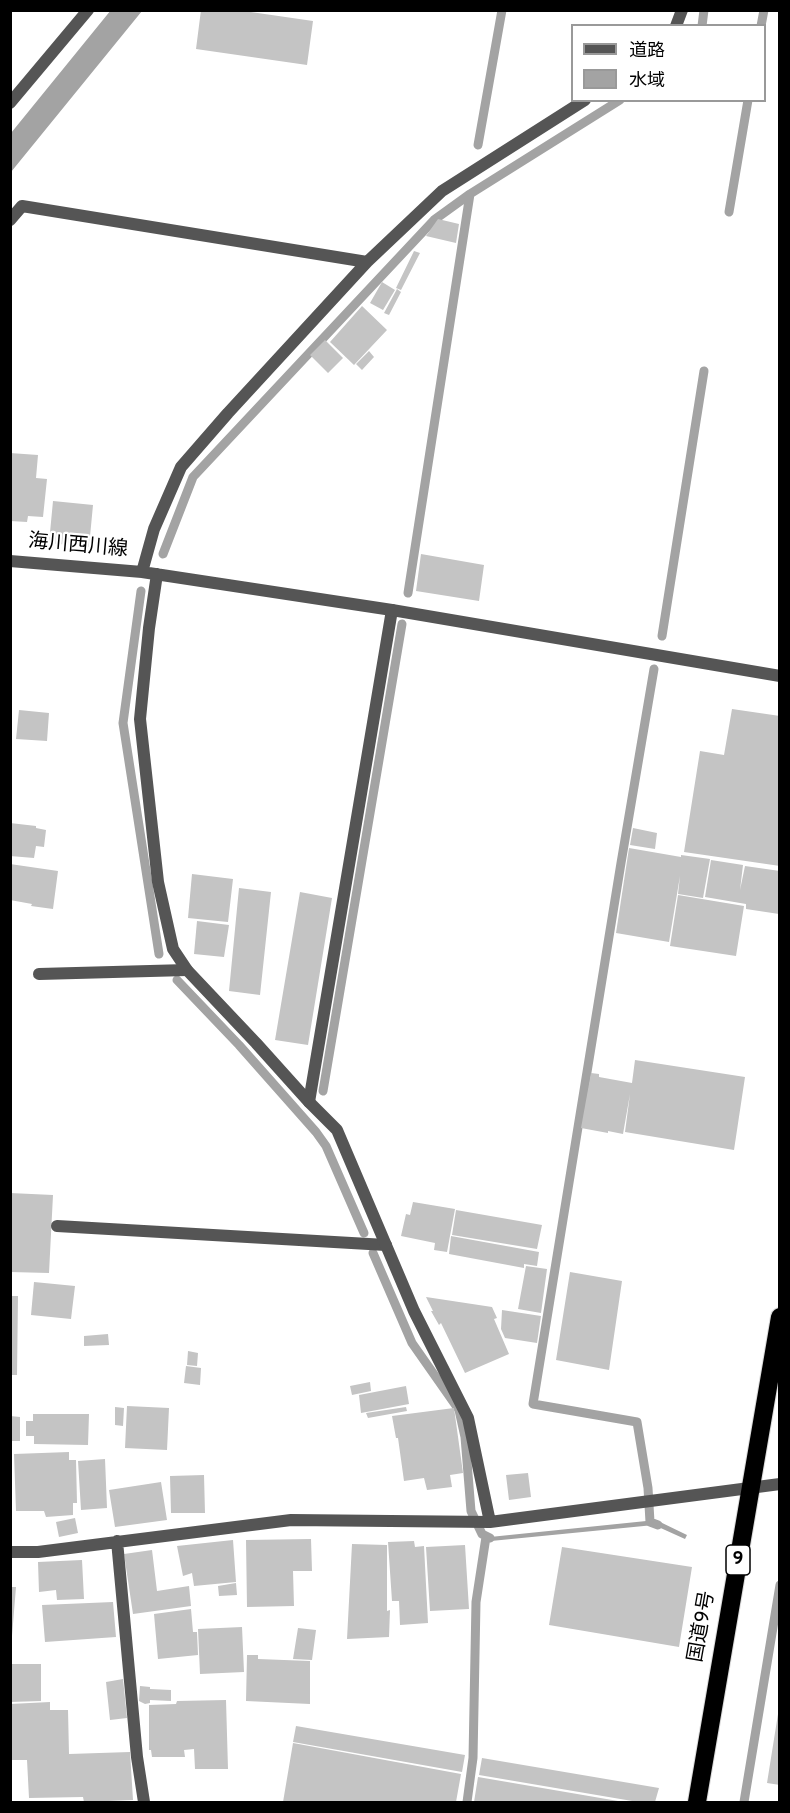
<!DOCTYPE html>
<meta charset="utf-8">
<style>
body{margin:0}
#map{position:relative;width:790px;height:1813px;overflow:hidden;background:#fff;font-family:Overpass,"Noto Sans JP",sans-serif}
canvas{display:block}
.frame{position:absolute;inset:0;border:12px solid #000;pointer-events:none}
.legend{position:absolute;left:571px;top:24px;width:195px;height:78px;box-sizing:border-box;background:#fff;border:2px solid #999;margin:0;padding:8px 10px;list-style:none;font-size:18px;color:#000}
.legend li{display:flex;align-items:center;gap:12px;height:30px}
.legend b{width:30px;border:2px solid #999}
</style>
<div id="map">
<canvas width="790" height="1813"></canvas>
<div class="frame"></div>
<ul class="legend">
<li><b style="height:8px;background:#555"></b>道路</li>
<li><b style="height:16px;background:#a3a3a3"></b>水域</li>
</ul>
</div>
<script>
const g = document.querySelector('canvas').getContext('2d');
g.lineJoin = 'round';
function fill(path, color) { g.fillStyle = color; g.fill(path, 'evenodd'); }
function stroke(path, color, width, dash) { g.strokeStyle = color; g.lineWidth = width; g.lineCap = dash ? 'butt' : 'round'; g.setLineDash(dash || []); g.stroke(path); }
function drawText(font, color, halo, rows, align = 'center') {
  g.font = font + ' Overpass,"Noto Sans JP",sans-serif'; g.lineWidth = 4.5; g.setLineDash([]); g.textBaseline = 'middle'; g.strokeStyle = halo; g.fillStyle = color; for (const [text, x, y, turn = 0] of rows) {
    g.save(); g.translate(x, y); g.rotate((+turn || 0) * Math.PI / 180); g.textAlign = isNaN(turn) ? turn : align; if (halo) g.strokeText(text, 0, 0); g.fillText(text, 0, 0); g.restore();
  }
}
const water = new Path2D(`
 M 111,10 L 142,11 L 11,172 L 11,133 Z
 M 656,1520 L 687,1535 L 685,1539 L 654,1525 L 491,1541 L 478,1534 L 485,1532 L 490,1537 Z`);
const stream = new Path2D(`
 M 702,26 L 704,10
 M 761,26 L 764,10
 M 478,145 L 502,10
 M 729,212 L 748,100
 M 163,554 L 193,477 L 434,220 L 470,194 L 620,100
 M 141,591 L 123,723 L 159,954
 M 408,593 L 470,194
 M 662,636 L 704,371
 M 654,669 L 621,863 L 533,1404 L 637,1422 L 648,1488 L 650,1522 L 658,1525
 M 177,980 L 239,1045 L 316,1132 L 326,1146 L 364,1233
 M 323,1091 L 402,624
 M 373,1253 L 412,1343 L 459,1410 L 465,1437 L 471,1511 L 482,1534 L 490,1538
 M 467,1802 L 473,1758 L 476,1602 L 486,1537
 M 744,1802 L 780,1585`);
const building = new Path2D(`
 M 201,10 L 237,10 L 313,21 L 307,65 L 196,49 Z
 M 438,219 L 459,224 L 456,243 L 426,236 Z
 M 414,251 L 420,253 L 401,290 L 396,288 Z
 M 382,282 L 395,290 L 383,310 L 370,303 Z
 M 397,289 L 401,292 L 389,315 L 384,313 Z
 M 362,306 L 387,330 L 354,365 L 330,342 Z
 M 325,340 L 343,358 L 328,373 L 310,355 Z
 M 369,351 L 374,357 L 362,370 L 356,364 Z
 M 10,453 L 38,455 L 36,478 L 47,479 L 43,517 L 28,516 L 27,522 L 10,521 Z
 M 53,501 L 93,505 L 89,547 L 49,543 Z
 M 421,554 L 484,565 L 479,601 L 416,591 Z
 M 732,709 L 780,716 L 780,866 L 684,852 L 700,751 L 724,755 Z
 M 19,710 L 49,713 L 47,741 L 16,739 Z
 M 10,823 L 36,826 L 36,828 L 46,830 L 44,847 L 36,846 L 34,858 L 10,856 Z
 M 633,828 L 657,833 L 655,849 L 630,845 Z
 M 629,848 L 681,857 L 681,855 L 710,859 L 703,898 L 678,894 L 680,876 L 669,942 L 616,933 Z
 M 711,860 L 743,865 L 740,890 L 745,866 L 780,871 L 779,914 L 746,909 L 746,904 L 705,897 Z
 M 10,864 L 58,871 L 53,909 L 31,906 L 32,904 L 10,900 Z
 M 192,874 L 233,879 L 228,922 L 188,918 Z
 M 239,888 L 271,892 L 260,995 L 229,991 Z
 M 300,892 L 332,898 L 308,1045 L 275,1040 Z
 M 678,895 L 744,906 L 736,956 L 670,946 Z
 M 197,921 L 229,925 L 224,957 L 194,954 Z
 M 635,1060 L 745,1077 L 734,1150 L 625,1132 L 630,1094 L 623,1134 L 608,1131 L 608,1133 L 581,1128 L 591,1073 L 599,1074 L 599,1077 L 632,1083 Z
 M 10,1193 L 53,1195 L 49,1273 L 10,1272 Z
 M 413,1202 L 455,1209 L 447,1252 L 434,1250 L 435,1243 L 401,1236 L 406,1214 L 410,1215 Z
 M 456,1210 L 542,1225 L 537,1249 L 452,1235 Z
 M 451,1236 L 539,1252 L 537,1266 L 524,1264 L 524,1268 L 449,1254 Z
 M 526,1266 L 547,1269 L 541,1313 L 518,1309 Z
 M 570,1272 L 622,1281 L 609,1370 L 556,1360 Z
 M 34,1282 L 75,1286 L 71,1319 L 31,1315 Z
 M 10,1296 L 18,1296 L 17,1375 L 10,1375 Z
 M 426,1297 L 492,1307 L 497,1318 L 494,1319 L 509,1354 L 465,1373 L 441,1323 L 439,1325 L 431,1311 L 433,1311 Z
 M 502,1310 L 541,1316 L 537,1343 L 505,1338 L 501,1329 Z
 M 108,1334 L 109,1345 L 84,1346 L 84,1336 Z
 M 188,1351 L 198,1353 L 197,1366 L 187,1365 Z
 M 186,1366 L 201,1368 L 200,1385 L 184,1383 Z
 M 370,1382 L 371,1391 L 352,1395 L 350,1386 Z
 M 406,1386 L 409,1404 L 361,1413 L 359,1395 Z
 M 127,1406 L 169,1408 L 167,1450 L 125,1448 Z
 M 115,1407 L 124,1408 L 123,1426 L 115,1425 Z
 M 406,1407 L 407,1411 L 368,1418 L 366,1413 Z
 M 454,1408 L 463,1473 L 450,1475 L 452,1487 L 427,1490 L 424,1478 L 404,1481 L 398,1438 L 396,1438 L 392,1416 Z
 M 33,1414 L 89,1414 L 88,1445 L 34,1444 L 34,1436 L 26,1436 L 26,1421 L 33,1421 Z
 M 10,1416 L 20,1417 L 20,1441 L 10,1441 Z
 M 69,1452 L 69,1460 L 76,1460 L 77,1503 L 73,1503 L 73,1515 L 46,1517 L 44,1511 L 16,1511 L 14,1454 Z
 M 105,1459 L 107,1508 L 81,1510 L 78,1461 Z
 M 528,1473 L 531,1497 L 509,1500 L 506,1475 Z
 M 204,1475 L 205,1513 L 171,1513 L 170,1476 Z
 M 161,1482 L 167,1520 L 115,1527 L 109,1490 Z
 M 75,1518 L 78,1533 L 59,1537 L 56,1522 Z
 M 311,1539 L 312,1571 L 293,1571 L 294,1606 L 247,1607 L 246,1540 Z
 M 233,1540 L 236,1582 L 194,1586 L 192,1573 L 183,1576 L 177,1546 Z
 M 414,1541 L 415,1547 L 424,1546 L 428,1623 L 400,1625 L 399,1601 L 392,1601 L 388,1542 Z
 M 352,1544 L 387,1545 L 387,1611 L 390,1610 L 389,1637 L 347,1639 Z
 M 465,1545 L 469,1609 L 430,1611 L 426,1547 Z
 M 562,1547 L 692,1567 L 679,1647 L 549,1625 Z
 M 152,1550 L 157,1591 L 189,1586 L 191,1606 L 133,1614 L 124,1554 Z
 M 82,1560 L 84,1599 L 57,1600 L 56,1590 L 39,1592 L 38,1562 Z
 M 236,1583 L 237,1595 L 219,1596 L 218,1586 Z
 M 10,1587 L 16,1587 L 12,1636 L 10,1636 Z
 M 113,1602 L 116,1637 L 45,1642 L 42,1605 Z
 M 191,1609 L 193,1632 L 197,1632 L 198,1655 L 158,1659 L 154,1614 Z
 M 242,1627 L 244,1672 L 200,1674 L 198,1629 Z
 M 298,1628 L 316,1630 L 312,1660 L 293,1659 Z
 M 247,1655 L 258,1655 L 258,1659 L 310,1661 L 310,1704 L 246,1701 Z
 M 10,1664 L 41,1664 L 41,1701 L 10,1702 Z
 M 123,1679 L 127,1718 L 110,1720 L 106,1682 Z
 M 140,1686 L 150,1687 L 150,1689 L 171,1690 L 171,1701 L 150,1700 L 150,1703 L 145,1704 L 139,1701 Z
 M 226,1700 L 228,1769 L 195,1769 L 194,1749 L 184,1750 L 185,1757 L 152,1757 L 151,1750 L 149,1750 L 149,1705 L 176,1704 L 177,1701 Z
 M 50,1702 L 50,1710 L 68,1710 L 69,1754 L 130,1752 L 133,1800 L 84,1802 L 83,1797 L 29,1798 L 27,1760 L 10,1760 L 10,1704 Z
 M 778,1714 L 780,1714 L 780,1785 L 767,1783 Z
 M 296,1726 L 465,1755 L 462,1772 L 293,1742 Z
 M 293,1743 L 461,1774 L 456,1802 L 283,1802 Z
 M 482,1758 L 659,1788 L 655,1802 L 638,1802 L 479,1775 Z
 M 478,1777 L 618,1801 L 618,1802 L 474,1802 Z`);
const lane = new Path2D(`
 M 10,103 L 88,10
 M 39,974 L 187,970
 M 309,1102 L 392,610
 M 57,1226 L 386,1245`);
const street = new Path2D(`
 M 676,26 L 682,10
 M 10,220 L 22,206 L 367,262
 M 10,561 L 142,572 L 392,610 L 780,676
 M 142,572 L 154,529 L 181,467 L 228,413 L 367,262 L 442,191 L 585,100
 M 157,574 L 149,628 L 140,719 L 158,882 L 173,949 L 187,970 L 256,1043 L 309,1102 L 337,1130 L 414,1311 L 468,1418 L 490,1522
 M 117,1541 L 137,1757 L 144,1802
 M 10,1552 L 38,1552 L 291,1520 L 490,1522 L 780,1484`);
const highway = new Path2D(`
 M 697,1802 L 780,1317`);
const shields = [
 [738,1560,24]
];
const shieldNames = [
 ["9",738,1560]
];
const streetNames = [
 ["海川西川線",78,547,5],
 ["国道9号",703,1627,-80]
];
fill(water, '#a3a3a3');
stroke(stream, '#a3a3a3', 9);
fill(building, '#c4c4c4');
stroke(highway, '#dbdbdb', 20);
stroke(lane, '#555', 12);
stroke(street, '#555', 12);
stroke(highway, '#000', 18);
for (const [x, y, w] of shields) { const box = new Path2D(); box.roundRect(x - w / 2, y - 15, w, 30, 4.5); g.fillStyle = '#fff'; g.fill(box); stroke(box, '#000', 1.5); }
drawText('bold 18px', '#000', null, shieldNames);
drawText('20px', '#000', '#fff', streetNames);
</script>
